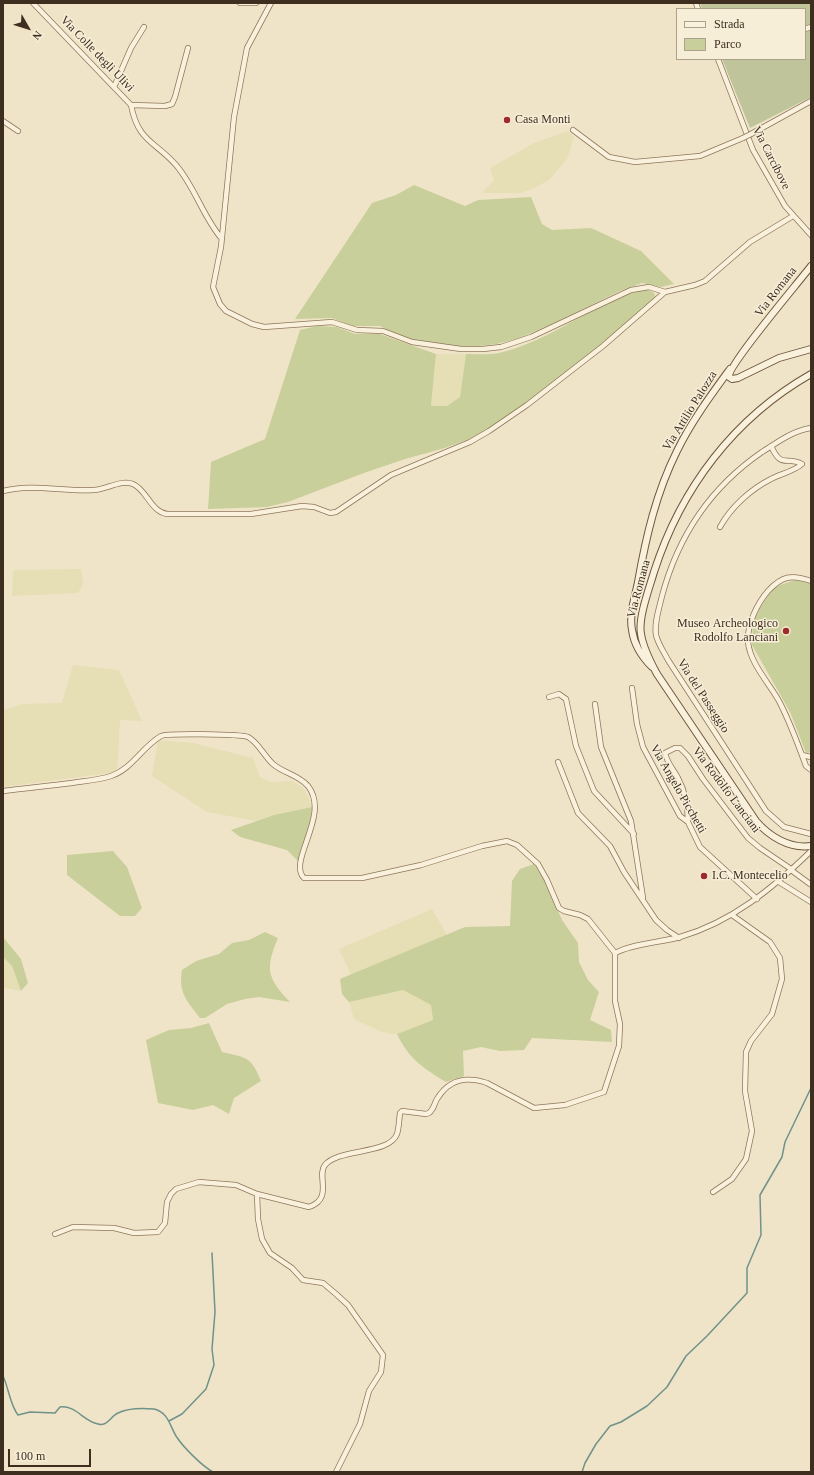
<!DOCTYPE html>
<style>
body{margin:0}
#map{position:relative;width:814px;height:1475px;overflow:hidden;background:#f0e4c8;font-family:Georgia,serif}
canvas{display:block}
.frame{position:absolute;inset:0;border:4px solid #3d2e20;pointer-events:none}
.legend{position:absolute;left:676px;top:8px;width:130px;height:52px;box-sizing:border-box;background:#f7eed8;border:1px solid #ada18e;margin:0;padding:5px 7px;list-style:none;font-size:12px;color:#3d2e20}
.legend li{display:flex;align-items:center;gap:8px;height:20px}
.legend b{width:20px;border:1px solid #ada18e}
.north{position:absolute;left:8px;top:8px;width:40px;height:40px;-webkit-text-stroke:3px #f7eed8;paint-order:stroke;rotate:129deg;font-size:11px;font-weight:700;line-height:16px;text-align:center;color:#3d2e20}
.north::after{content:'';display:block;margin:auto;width:14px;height:18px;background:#3d2e20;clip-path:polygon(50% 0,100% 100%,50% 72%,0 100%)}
.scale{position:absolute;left:8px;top:1449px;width:83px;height:18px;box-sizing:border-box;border:2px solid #3d2e20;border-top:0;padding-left:5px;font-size:12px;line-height:14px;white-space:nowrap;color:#3d2e20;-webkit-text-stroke:3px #f7eed8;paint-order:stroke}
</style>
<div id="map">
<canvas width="814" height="1475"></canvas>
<div class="frame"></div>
<ul class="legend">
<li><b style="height:5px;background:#faf1dc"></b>Strada</li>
<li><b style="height:11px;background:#c9cf9b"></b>Parco</li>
</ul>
<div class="north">N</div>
<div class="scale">100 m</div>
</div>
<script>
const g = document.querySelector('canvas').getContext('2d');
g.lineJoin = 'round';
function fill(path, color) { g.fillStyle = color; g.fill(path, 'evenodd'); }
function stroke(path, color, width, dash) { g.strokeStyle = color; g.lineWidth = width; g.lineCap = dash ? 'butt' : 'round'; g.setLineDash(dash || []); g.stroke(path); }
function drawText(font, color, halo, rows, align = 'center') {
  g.font = font + ' Georgia,serif'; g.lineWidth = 3; g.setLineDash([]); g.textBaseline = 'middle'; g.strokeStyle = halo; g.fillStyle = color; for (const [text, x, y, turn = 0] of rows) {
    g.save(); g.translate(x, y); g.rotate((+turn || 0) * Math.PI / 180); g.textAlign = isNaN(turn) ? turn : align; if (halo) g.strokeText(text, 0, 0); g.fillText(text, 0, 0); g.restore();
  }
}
const farmland = new Path2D(`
 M 568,131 L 574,137 L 567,159 L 549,180 L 534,188 L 521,193 L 482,193 L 494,180 L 490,168 L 534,143 Z
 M 436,354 L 466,354 L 460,397 L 447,406 L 431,406 Z
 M 81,569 L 83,584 L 78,593 L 12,596 L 13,570 Z
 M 73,665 L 119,670 L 142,721 L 120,720 L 117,772 L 3,787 L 3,710 L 23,704 L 62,703 Z
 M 158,740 L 193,743 L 253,758 L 260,777 L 271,782 L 292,781 L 302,787 L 308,796 L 312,807 L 274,815 L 255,821 L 207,812 L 152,776 Z
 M 432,909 L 447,935 L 351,975 L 339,949 Z
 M 3,957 L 12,966 L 21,991 L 3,988 Z
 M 403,990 L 431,1005 L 433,1020 L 397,1034 L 391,1034 L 380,1031 L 354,1019 L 349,1002 Z`);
const green = new Path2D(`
 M 414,185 L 465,206 L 478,200 L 531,197 L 542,224 L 552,230 L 591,228 L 641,251 L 674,284 L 661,287 L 642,283 L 620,291 L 557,322 L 519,338 L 497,344 L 479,346 L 456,347 L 405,339 L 380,326 L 352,326 L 332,318 L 295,319 L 372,203 L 396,195 Z
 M 644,289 L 653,292 L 656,297 L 592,353 L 520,408 L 475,437 L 445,448 L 405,459 L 364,473 L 288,502 L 267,507 L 208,509 L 211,462 L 265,439 L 300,330 L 317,326 L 337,327 L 355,334 L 380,334 L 436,354 L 431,406 L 447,406 L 460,397 L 466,354 C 476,354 489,355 499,353 C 551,341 593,303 644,289 Z
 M 795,580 L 811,584 L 811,752 L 806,753 L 790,712 L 752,645 L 753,622 L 760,608 L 774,587 Z
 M 312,807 L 310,827 L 298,861 L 287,850 L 240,837 L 231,830 L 274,815 Z
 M 113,851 L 127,867 L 142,908 L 135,916 L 120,916 L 67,875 L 67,855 Z
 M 534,864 L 546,883 L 562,920 L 578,943 L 579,962 L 588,980 L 599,992 L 590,1020 L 611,1030 L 612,1042 L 532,1038 L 524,1050 L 500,1051 L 481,1047 L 463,1051 L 464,1076 L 446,1082 C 423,1068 409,1059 397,1034 L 433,1020 L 431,1005 L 403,990 L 349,1002 L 342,994 L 340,979 L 465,927 L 510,926 L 512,881 L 520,869 Z
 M 265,932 L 278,938 C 265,969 267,978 290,1002 L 259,997 L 245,999 L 227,1004 L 205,1018 L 200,1018 C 187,1001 178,993 182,970 L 196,961 L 219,954 L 232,943 L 249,940 Z
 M 3,937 L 21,959 L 28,983 L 21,991 L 12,966 L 3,957 Z
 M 209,1023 L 222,1052 C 247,1058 251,1056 261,1081 L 234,1098 L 229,1114 L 213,1105 L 193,1110 L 158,1103 L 146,1040 L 169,1030 L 191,1028 Z`);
const cemetery = new Path2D(`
 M 700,3 L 811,3 L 811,97 L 750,128 L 722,59 L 805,59 L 805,9 L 702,9 Z`);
const stream = new Path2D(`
 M 3,1376 C 9,1389 10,1405 18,1415 L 30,1412 L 55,1413 L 60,1407 C 76,1405 83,1421 98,1424 C 107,1427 111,1416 118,1413 C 128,1408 143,1408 154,1409 C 168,1412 170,1426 176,1436 C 183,1447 202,1466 213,1472
 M 169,1421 L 182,1414 L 206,1389 L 214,1365 L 212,1349 L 215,1312 L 212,1253
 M 582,1472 L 585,1463 L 596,1444 L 610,1426 L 621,1422 L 647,1406 L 667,1387 L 686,1356 L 707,1336 L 747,1293 L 747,1268 L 761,1235 L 760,1195 L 782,1157 L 785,1142 L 811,1088`);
const street = new Path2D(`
 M 33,3 L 131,105 C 138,142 155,141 176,165 C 195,187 203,217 222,239
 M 240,3 L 256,3
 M 271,3 L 247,48 L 234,117 L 221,247 L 213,287 L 220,304 L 226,311 L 252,324 L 264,327 L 332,322 L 357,330 L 383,331 L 412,342 L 461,349 L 483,349 L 501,347 L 531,337 L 631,290 L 649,287 L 665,292
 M 696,3 L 698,9
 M 805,29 L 811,27
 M 718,59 L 753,150 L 785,206 L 811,235
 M 114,87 L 131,48 L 144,27
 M 131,105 L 165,106 L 172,104 L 175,97 L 188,48
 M 3,121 L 18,131
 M 573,130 L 609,157 L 635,162 L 700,156 L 743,138
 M 751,134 L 811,101
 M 811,428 C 792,431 778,442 762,452 C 711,487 678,536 662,596 C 659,609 654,623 656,635 C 658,644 664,652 668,660 L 766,811 L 784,827 L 811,834
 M 3,491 C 32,483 64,492 94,490 C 106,490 121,479 133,484 C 147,490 150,511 167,514 L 251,514 L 302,506 L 314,507 L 330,513 L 336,512 L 391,475 L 470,442 L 489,431 L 527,405 L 603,346 L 665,292 L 695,285 L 705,281 L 750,242 L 793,216
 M 720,527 C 731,507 751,489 771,479 C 780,474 795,471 802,464 C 786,455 782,470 771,446
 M 811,581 C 791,574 782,576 768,591 C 757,604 747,624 748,642 C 750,663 769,683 779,701 C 790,722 798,744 806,766 L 811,770
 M 632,688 L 637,724 L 643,747 L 680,816 L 688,822 L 700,847 L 757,899
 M 549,697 L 559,694 L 566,699 L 576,746 L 594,791 L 634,834
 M 595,704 L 601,747 L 631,821 L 643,898
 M 802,755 L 811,757
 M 558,762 L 578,813 L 610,846 L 624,872 L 656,920 L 667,930 L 679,938
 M 3,791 C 26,788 49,786 72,783 C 85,781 99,780 111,776 C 132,769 142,747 161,736 C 166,733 241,734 248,737 C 258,742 264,756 273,764 C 283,773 299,775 308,786 C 331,815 287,861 304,878 L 362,878 L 421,865 L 482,846 L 507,841 L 517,845 L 538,864 L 547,880 L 559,908 L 564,911 L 580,915 L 588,919 L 615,953 L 615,1001 L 620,1024 L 619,1046 L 604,1092 L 565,1105 L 534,1108 L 487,1083 C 466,1076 449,1079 437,1099 C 434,1104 434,1109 429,1113 L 426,1114 L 402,1111 L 400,1113 C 399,1120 399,1128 397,1134 C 389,1155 339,1148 325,1165 C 316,1176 334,1198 309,1207 L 257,1194 L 236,1185 L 199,1182 L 176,1189 L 171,1194 L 167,1202 L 165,1223 L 158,1232 L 134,1233 L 114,1228 L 73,1227 L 55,1234
 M 688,822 C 688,808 685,791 678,778 C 674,770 667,763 665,753 L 675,748 L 680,748 L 688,756 L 703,779 L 748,838 L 760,848 L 791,869
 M 791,870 L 810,884
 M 779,882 L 811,902
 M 615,953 C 635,943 658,943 680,937 C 732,922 773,888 811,851
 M 713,1192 L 732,1179 L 746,1159 L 752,1131 L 745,1091 L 746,1052 L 751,1041 L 772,1014 L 782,979 L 780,958 L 770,942 L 732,915
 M 257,1194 L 258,1219 L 262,1239 L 270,1253 L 292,1268 L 303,1280 L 323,1283 L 336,1294 L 348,1305 L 383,1355 L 381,1372 L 369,1391 L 360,1424 L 336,1472`);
const secondary = new Path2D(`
 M 811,266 C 799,282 727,366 729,377 L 732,379 L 738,378 L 779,358 L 811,349
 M 811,374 C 734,418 681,488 654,572 C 649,589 638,618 641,634 C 643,647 651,663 657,674 L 756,821 C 769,836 789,849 811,846
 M 652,667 C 642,657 634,645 632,630 C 629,614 635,597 638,582 C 646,537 656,493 677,451 C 691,422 711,395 730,369`);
const streetBridge = new Path2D(`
 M 743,138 L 751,134`);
const markers = [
 [507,120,4,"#9e2a2b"],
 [786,631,4,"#9e2a2b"],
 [704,876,4,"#9e2a2b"]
];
const streetNames = [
 ["Via Colle degli Ulivi",97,54,46],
 ["Via Carcibove",771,158,63],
 ["Via Romana",776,292,-52],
 ["Via Attilio Palozza",690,411,-58],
 ["Via Romana",639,589,-75],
 ["Via del Passeggio",703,696,57],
 ["Via Angelo Picchetti",678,789,60],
 ["Via Rodolfo Lanciani",726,790,53]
];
const poiNames = [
 ["Casa Monti",515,120],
 ["Museo Archeologico",778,624,"right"],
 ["Rodolfo Lanciani",778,638,"right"],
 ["I.C. Montecelio",712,876]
];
fill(farmland, '#e6deb5');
fill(green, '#c9cf9b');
fill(cemetery, '#bfc49a');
stroke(stream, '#6f938a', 1.5);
stroke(street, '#8d765c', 6);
stroke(secondary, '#6f573f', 8);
stroke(street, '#faf1dc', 4.5);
stroke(secondary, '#faf1dc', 6);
stroke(streetBridge, '#8d765c', 6, []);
stroke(streetBridge, '#faf1dc', 4.5);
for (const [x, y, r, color] of markers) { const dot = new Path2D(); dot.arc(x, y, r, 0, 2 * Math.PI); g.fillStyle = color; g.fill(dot); stroke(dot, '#f7eed8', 1.5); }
drawText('12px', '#3d2e20', '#f7eed8', streetNames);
drawText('12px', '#3d2e20', '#f7eed8', poiNames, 'left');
</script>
